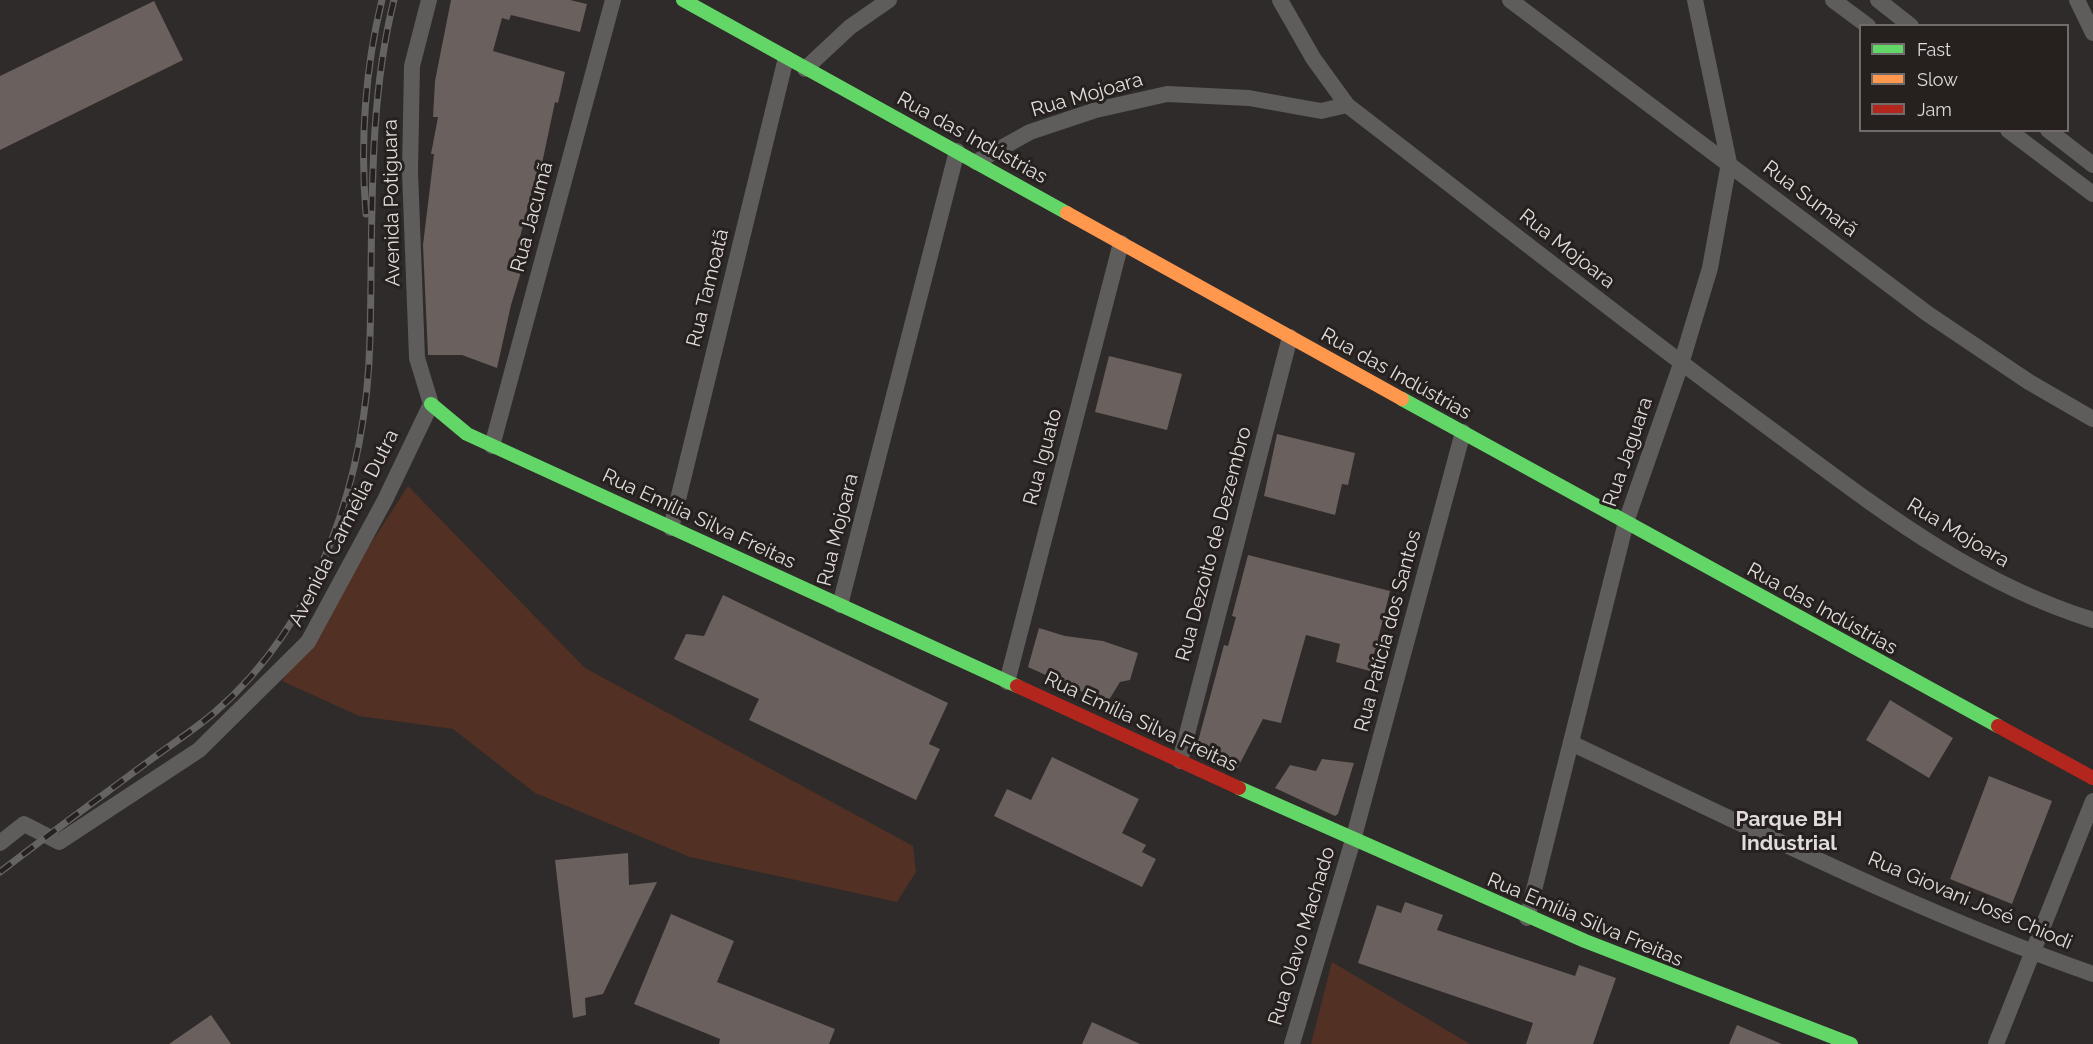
<!DOCTYPE html>
<meta charset="utf-8">
<style>
body{margin:0}
#map{position:relative;width:2093px;height:1044px;overflow:hidden;background:#2e2b2a;font-family:Raleway,sans-serif}
canvas{display:block}
.legend{position:absolute;left:1859px;top:24px;width:210px;height:108px;box-sizing:border-box;background:#26211f;border:2px solid #706c6a;margin:0;padding:8px 10px;list-style:none;font-size:18px;color:#dfdcdb}
.legend li{display:flex;align-items:center;gap:12px;height:30px}
.legend b{width:30px;border:2px solid #706c6a}
</style>
<div id="map">
<canvas width="2093" height="1044"></canvas>
<ul class="legend">
<li><b style="height:8px;background:#63d668"></b>Fast</li>
<li><b style="height:8px;background:#ff974d"></b>Slow</li>
<li><b style="height:8px;background:#b3261e"></b>Jam</li>
</ul>
</div>
<script>
const g = document.querySelector('canvas').getContext('2d');
g.lineJoin = 'round';
function fill(path, color) { g.fillStyle = color; g.fill(path, 'evenodd'); }
function stroke(path, color, width, dash) { g.strokeStyle = color; g.lineWidth = width; g.lineCap = dash ? 'butt' : 'round'; g.setLineDash(dash || []); g.stroke(path); }
function drawText(font, color, halo, rows, align = 'center') {
  g.font = font + ' Raleway,sans-serif'; g.lineWidth = 6; g.setLineDash([]); g.textBaseline = 'middle'; g.strokeStyle = halo; g.fillStyle = color; for (const [text, x, y, turn = 0] of rows) {
    g.save(); g.translate(x, y); g.rotate((+turn || 0) * Math.PI / 180); g.textAlign = isNaN(turn) ? turn : align; if (halo) g.strokeText(text, 0, 0); g.fillText(text, 0, 0); g.restore();
  }
}
const green = new Path2D(`
 M 408,486 L 585,668 L 913,846 L 916,872 L 897,902 L 690,857 L 535,793 L 453,729 L 359,716 L 282,681 Z
 M 1332,962 L 1470,1044 L 1311,1044 Z`);
const building = new Path2D(`
 M 451,0 L 570,0 L 587,4 L 580,32 L 511,15 L 509,20 L 502,18 L 493,51 L 565,72 L 558,103 L 555,102 L 540,173 L 537,172 L 515,256 L 525,259 L 511,305 L 497,368 L 462,355 L 428,355 L 423,245 L 434,154 L 431,154 L 438,117 L 433,117 L 435,81 Z
 M 154,1 L 183,60 L 0,150 L 0,76 Z
 M 1109,356 L 1182,374 L 1167,430 L 1095,412 Z
 M 1277,434 L 1355,453 L 1348,485 L 1342,484 L 1335,515 L 1264,496 Z
 M 1248,555 L 1390,591 L 1370,671 L 1336,662 L 1340,644 L 1306,635 L 1281,723 L 1263,719 L 1236,771 L 1200,755 L 1197,745 L 1224,645 L 1228,646 L 1236,617 L 1232,616 Z
 M 723,595 L 948,703 L 929,744 L 940,749 L 916,800 L 749,720 L 759,699 L 674,659 L 686,634 L 704,636 Z
 M 1039,628 L 1065,636 L 1103,641 L 1138,653 L 1130,680 L 1120,682 L 1107,703 L 1028,667 Z
 M 1890,700 L 1953,738 L 1929,778 L 1866,740 Z
 M 1052,757 L 1139,799 L 1122,833 L 1146,845 L 1142,852 L 1156,859 L 1142,887 L 994,816 L 1007,789 L 1031,800 Z
 M 1322,759 L 1354,763 L 1338,814 L 1335,816 L 1275,788 L 1290,765 L 1316,771 Z
 M 1989,776 L 2052,801 L 2012,904 L 1950,879 Z
 M 628,853 L 629,885 L 657,882 L 603,994 L 585,998 L 586,1015 L 573,1018 L 555,860 Z
 M 1405,902 L 1443,915 L 1437,930 L 1575,976 L 1579,965 L 1616,978 L 1593,1044 L 1526,1044 L 1533,1023 L 1358,963 L 1377,905 L 1401,913 Z
 M 671,914 L 734,941 L 717,982 L 835,1029 L 829,1044 L 719,1044 L 720,1039 L 634,1004 Z
 M 211,1015 L 231,1044 L 169,1044 Z
 M 1092,1022 L 1140,1044 L 1082,1044 Z
 M 1737,1025 L 1782,1044 L 1729,1044 Z`);
const street = new Path2D(`
 M 1280,0 L 1313,58 L 1347,105 C 1486,212 1623,321 1765,425 C 1870,502 1967,581 2093,620
 M 1510,0 L 1928,314 L 2029,382 L 2093,419
 M 1833,0 L 1868,26
 M 1878,0 L 1911,26
 M 2077,0 L 2093,33
 M 805,69 L 850,27 L 889,0
 M 2008,130 L 2093,194
 M 2048,130 L 2093,165
 M 976,162 L 1030,132 L 1096,110 L 1167,94 L 1249,98 L 1321,111 L 1347,105
 M 492,446 L 613,0
 M 671,528 L 786,58
 M 840,605 L 957,151
 M 1007,682 L 1121,243
 M 1571,743 C 1743,824 1914,911 2093,974
 M 1180,761 L 1290,337
 M 0,843 L 24,824 L 59,842 L 199,750 L 308,642 L 385,500 L 431,404 L 417,358 L 410,171 L 412,66 L 429,0
 M 1527,918 L 1626,522 L 1681,364 L 1710,268 L 1729,163 L 1695,0
 M 1292,1044 L 1353,840 L 1463,432
 M 1996,1044 L 2093,801`);
const fast = new Path2D(`
 M 683,0 L 1067,213
 M 1402,399 L 1998,726
 M 431,404 L 467,434 L 1017,686
 M 1239,788 L 1585,941 L 1851,1044`);
const slow = new Path2D(`
 M 1067,213 L 1402,399`);
const jam = new Path2D(`
 M 1017,686 L 1239,788
 M 1998,726 L 2093,778`);
const rail = new Path2D(`
 M 366,214 C 360,144 365,68 382,0
 M 0,872 C 49,834 99,798 149,761 C 170,745 194,730 215,712 C 321,621 367,473 370,338 C 373,228 367,106 394,0`);
const streetNames = [
 ["Rua Mojoara",1087,95,-16],
 ["Rua das Indústrias",972,138,29],
 ["Rua Sumarã",1810,199,37],
 ["Avenida Potiguara",392,203,-91],
 ["Rua Jacumã",532,217,-75],
 ["Rua Mojoara",1567,249,38],
 ["Rua Tamoatã",708,288,-76],
 ["Rua das Indústrias",1396,374,29],
 ["Rua Jaguara",1628,452,-71],
 ["Rua Iguato",1043,457,-75],
 ["Rua Emília Silva Freitas",699,519,25],
 ["Avenida Carmélia Dutra",344,528,-63],
 ["Rua Mojoara",838,530,-76],
 ["Rua Mojoara",1958,533,31],
 ["Rua Dezoito de Dezembro",1214,544,-75],
 ["Rua das Indústrias",1822,609,29],
 ["Rua Patícia dos Santos",1388,631,-75],
 ["Rua Emília Silva Freitas",1141,722,25],
 ["Rua Giovani José Chiodi",1970,901,23],
 ["Rua Emília Silva Freitas",1585,920,23],
 ["Rua Olavo Machado",1302,936,-73]
];
const neighbourhoodNames = [
 ["Parque BH",1789,820],
 ["Industrial",1789,844]
];
fill(green, '#523023');
fill(building, '#6a605d');
stroke(street, '#5e5d5c', 16);
stroke(fast, '#63d668', 14);
stroke(slow, '#ff974d', 14);
stroke(jam, '#b3261e', 14);
stroke(rail, '#656463', 7);
stroke(rail, '#26211f', 4.5, [14]);
drawText('20px', '#dfdcdb', '#26211f', streetNames);
drawText('bold 21px', '#dfdcdb', '#26211f', neighbourhoodNames);
</script>
